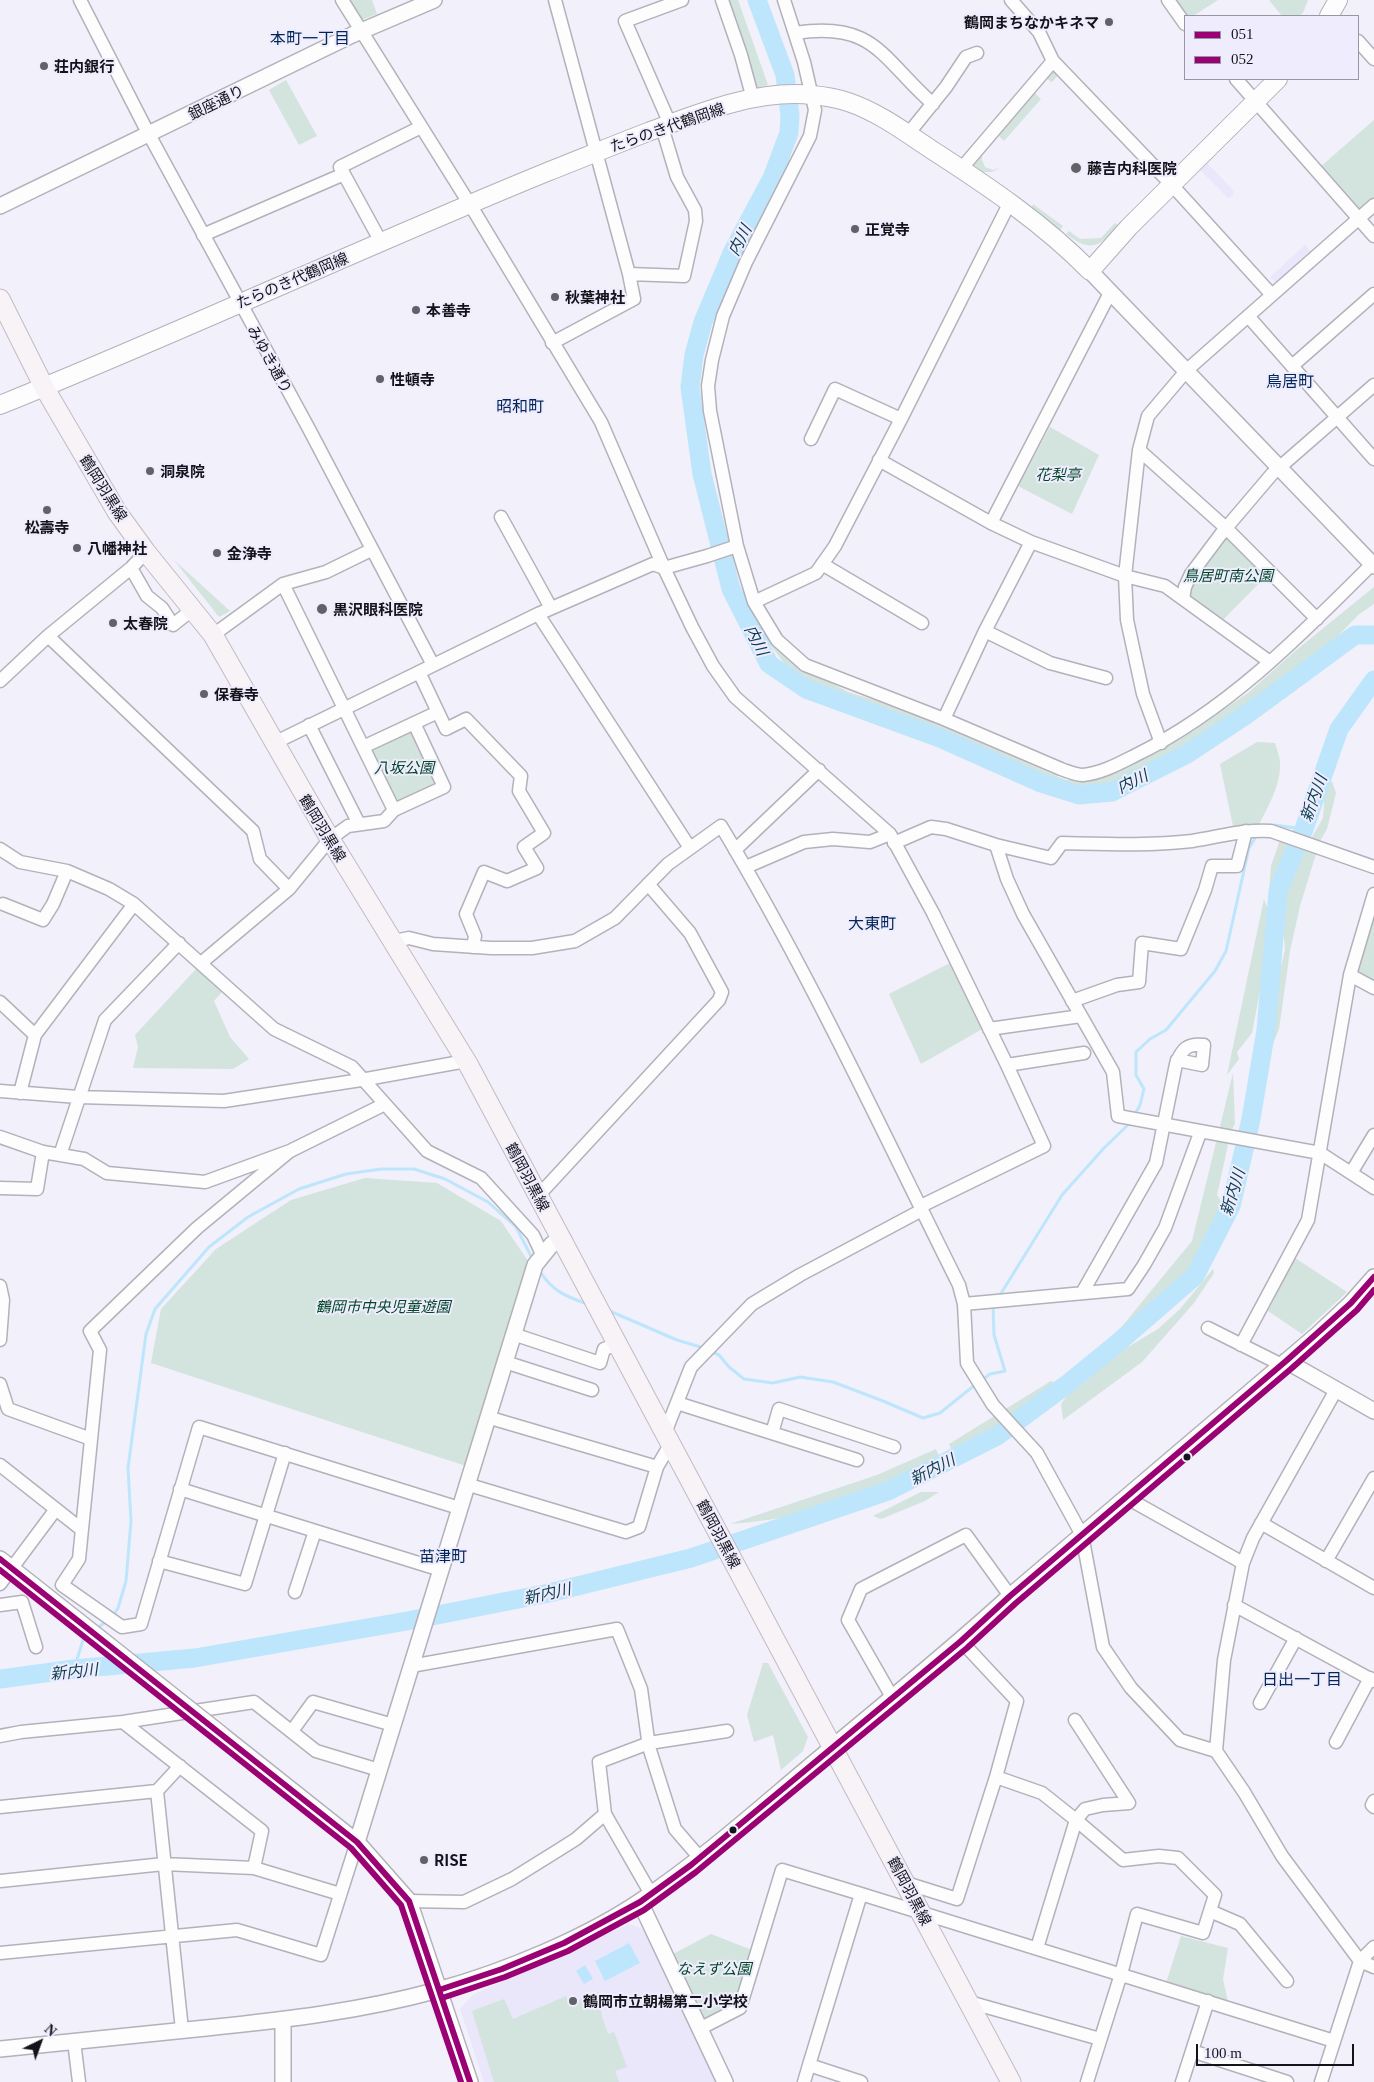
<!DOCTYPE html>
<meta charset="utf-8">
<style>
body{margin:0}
#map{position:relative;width:1374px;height:2082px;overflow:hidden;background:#f2f0fa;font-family:Georgia,serif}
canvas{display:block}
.legend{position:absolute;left:1184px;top:15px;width:175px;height:65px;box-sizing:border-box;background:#efedfd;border:1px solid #9796a2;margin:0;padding:6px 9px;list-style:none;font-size:15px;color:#14131a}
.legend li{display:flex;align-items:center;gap:10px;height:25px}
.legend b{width:25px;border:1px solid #9796a2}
.north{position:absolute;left:15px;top:2017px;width:50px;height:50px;-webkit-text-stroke:4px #efedfd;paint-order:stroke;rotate:42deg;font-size:14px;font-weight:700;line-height:20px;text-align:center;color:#14131a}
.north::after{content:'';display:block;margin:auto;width:18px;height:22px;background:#14131a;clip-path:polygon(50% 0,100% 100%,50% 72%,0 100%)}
.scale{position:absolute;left:1196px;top:2044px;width:158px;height:22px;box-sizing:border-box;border:2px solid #14131a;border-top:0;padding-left:6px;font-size:15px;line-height:18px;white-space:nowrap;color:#14131a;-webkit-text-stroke:4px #efedfd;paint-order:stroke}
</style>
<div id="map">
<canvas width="1374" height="2082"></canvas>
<ul class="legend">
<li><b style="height:6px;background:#9a0273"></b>051</li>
<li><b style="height:6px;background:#9a0273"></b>052</li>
</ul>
<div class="north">N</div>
<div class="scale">100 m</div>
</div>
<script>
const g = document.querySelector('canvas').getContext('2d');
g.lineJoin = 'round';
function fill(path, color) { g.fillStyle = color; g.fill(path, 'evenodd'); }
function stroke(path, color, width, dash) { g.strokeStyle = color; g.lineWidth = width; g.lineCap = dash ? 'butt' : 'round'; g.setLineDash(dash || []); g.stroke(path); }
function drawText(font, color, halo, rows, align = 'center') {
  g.font = font + ' Georgia,"Noto Sans JP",serif'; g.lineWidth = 4; g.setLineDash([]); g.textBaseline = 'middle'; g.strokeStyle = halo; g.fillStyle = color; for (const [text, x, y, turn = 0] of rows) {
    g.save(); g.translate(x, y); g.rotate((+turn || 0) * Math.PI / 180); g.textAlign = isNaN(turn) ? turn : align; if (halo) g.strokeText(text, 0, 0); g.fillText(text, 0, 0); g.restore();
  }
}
const built = new Path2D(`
 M 1207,163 L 1233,190 L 1234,194 L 1229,199 L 1200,170 Z
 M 1305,245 L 1310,251 L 1276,283 L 1270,277 Z
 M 629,1924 L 645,1930 L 716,2082 L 484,2082 L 460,2009 L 474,1994 Z`);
const green = new Path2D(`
 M 351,0 L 372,0 L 377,14 L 361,20 L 349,1 Z
 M 726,0 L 738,0 L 768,85 L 757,88 Z
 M 1172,0 L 1218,0 L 1193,16 L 1185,16 Z
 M 1269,0 L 1308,0 L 1303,13 L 1299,16 L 1282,16 Z
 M 1050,68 L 1060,73 L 1052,82 L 1047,79 L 1035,93 L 1041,99 L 1004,141 L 999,136 L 982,156 L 982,160 L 985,167 L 993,170 L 1001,167 L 992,172 L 982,172 L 973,165 L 972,159 Z
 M 286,80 L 317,136 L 299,145 L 269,90 Z
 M 1374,120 L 1374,201 L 1362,211 L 1356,210 L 1319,168 Z
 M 1033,204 L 1063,226 L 1060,230 L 1031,208 Z
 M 1115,223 L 1119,226 C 1099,247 1091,253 1066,234 L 1069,231 L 1080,239 L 1101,238 Z
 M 1050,427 L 1099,455 L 1072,514 L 1018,486 Z
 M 1226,533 L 1267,575 L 1222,621 L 1186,597 L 1189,585 Z
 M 737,553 L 757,615 L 803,667 L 848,692 L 903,709 L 1066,780 L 1096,779 L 1180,738 L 1248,693 L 1294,652 L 1374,587 L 1374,604 L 1358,615 L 1340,634 L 1340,638 L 1329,649 L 1315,653 L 1302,667 L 1290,673 L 1231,717 L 1158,762 L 1114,783 L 1095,786 L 1072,785 L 1048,780 L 949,735 L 828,692 L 794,676 L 768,642 L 753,616 L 732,555 Z
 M 174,560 L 230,611 L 219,617 Z
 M 412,726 L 440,785 L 396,806 L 367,748 Z
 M 1257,742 L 1275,743 C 1277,750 1280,757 1280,763 C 1281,785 1268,806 1259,825 L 1233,826 L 1220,764 Z
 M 1332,781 L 1336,793 L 1327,829 L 1320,841 L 1300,906 L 1290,951 L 1279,1029 L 1269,1054 L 1273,1029 L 1272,1004 L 1285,950 L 1282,914 L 1285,884 L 1323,818 L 1325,788 Z
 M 1281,837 L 1290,842 L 1279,881 L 1269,891 L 1271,866 Z
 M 1264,899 L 1270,916 L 1263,975 L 1252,1033 L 1237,1052 L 1239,1059 L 1227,1075 Z
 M 1374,906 L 1374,983 L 1360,976 L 1355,967 Z
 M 950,963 L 984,1028 L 921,1064 L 889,994 Z
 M 197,968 L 223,991 L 214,1001 L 230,1037 L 249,1059 L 233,1069 L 133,1068 L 138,1047 L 135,1035 Z
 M 1233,1073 L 1235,1124 L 1231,1131 L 1217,1195 L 1224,1206 L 1194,1271 L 1152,1310 L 1114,1336 L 1192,1241 Z
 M 365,1178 L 437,1183 L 501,1221 L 528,1261 L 466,1466 L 151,1363 L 161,1309 L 216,1249 L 291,1200 Z
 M 1295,1258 L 1347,1292 L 1302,1334 L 1268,1311 Z
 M 1213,1269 L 1214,1273 L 1194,1303 L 1142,1362 L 1063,1420 L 1061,1404 L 1074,1386 L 1118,1353 L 1158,1329 L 1180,1309 Z
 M 1051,1381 L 1057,1385 L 986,1438 L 953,1454 L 949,1444 Z
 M 936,1449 L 940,1459 C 921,1469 902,1480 882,1489 C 835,1509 782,1520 730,1524 L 877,1475 Z
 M 921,1492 L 939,1492 L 925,1501 L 881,1519 L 873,1516 Z
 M 763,1663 L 768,1663 L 808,1737 L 803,1751 L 781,1770 L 773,1735 L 754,1742 L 747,1715 Z
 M 711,1934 L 752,1950 L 735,2007 L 703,2023 L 673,1954 Z
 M 1181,1936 L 1228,1948 L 1223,1979 L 1228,2002 L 1166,1983 Z
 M 599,1992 L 602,2017 L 608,2034 L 614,2032 L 627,2067 L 615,2071 L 619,2082 L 494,2082 L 472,2011 L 504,1999 L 513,2019 L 566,1996 L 571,2007 L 580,2002 L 579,2000 Z`);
const water = new Path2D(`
 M 629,1943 L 640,1963 L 605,1981 L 595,1961 Z
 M 585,1965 L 593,1979 L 584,1984 L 576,1971 Z`);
const stream = new Path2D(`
 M 1270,827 L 1274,825 L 1304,829
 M 1134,1116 L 1140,1105 L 1144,1089 L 1136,1075 L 1136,1052 L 1150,1039 L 1166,1030 L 1215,971 L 1226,951 L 1249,848 L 1257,835
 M 539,1270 C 552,1291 565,1296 587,1304
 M 1000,1295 L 1062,1195 L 1104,1148 L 1131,1122
 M 605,1309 L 677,1340 L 704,1348
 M 712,1352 L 719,1355 L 729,1367 L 744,1379 L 773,1383 L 800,1377 L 833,1382 L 883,1401 L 923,1418 L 940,1413 L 976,1384
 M 981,1381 L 990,1374 L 1005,1371 L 994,1335 L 993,1305
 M 113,1616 L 118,1608 L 126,1581 L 131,1521 L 128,1468 L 146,1334 L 155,1309 L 209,1247 L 248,1217 L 299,1189 L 346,1174 L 381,1169 L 414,1169 L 445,1179 L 488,1202 L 516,1227 L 533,1260
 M 95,1630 L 108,1620
 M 74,1669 L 84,1637 L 88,1635`);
const river = new Path2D(`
 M 757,0 L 785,75 L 790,115 L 789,133 L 772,178 L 733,251 L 703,322 L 694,355 L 690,387 L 702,474 L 731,589 L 769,664 L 806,689 L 940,738 L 1041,783 L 1079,795 L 1112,792 L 1187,754 L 1246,715 L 1355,635 L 1374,635
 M 0,1679 L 74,1669 L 195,1658 L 407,1621 L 549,1593 L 691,1558 L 888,1491 L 997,1436 L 1066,1385 L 1120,1341 L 1195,1276 L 1231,1206 L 1251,1119 L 1266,1030 L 1278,891 L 1304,829 L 1339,729 L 1374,680`);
const minor = new Path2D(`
 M 80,0 L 145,127 L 309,429 L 433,665
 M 342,0 L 474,211 L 601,422 L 664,568 L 692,627 L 713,666 L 735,697 L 890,834 L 933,913 L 1007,1065 L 1044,1146 L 921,1206
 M 722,0 L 741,55 L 753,99
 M 784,0 L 804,62 L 815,110 L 810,136 L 746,262 L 723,316 L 712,360 L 708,386 L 710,411 L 737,546 L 754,602 L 777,640 L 805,665 L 944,719 L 1061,769 C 1067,771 1076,775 1083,775 C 1102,773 1118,764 1136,755 C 1228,710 1302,634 1374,562
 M 1011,0 L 1039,32 L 1053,61 L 1171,184 L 1272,295
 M 1168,0 L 1185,24
 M 795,33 C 875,21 881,58 933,104
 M 1358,41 L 1374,59
 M 1236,79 L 1374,236
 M 670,124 L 625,21 L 682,0
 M 908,134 L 946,87 L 966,57 L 977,53
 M 961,169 L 1053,61
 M 203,235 L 344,174
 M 381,242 L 340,167 L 421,127
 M 629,274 L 684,276 L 696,221 L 695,210 L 677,177 L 662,127
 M 1248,316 L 1292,366 L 1374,294
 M 552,343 L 634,299 L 629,274 L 555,0
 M 1292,366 L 1374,459
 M 811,439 L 835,389 L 901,419
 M 1139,450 L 1226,528 L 1317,619
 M 879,460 L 991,523 L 1031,542 L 1125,576 L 1165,586 L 1270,662
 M 501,517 L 551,608
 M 991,523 L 1111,291
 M 822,564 L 922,623
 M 131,568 L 147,596 L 162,608 L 173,625 L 193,609
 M 283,584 L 394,810
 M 1183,599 L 1185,587 L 1191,574 L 1221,534 L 1272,474 L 1374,385
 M 754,602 L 816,573 L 835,546 L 901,419 L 1009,204
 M 538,614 L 690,848
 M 985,631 L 1050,663 L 1106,678
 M 213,635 L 283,584 L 326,572 L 371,550
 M 48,636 L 253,831 L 260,859 L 289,889
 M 419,672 L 446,729 L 466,719 L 521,776 L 519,791 L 544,833 L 524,847 L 537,868 L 507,881 L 484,872 L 466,914 L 475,936 L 473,947
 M 0,681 L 48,636 L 131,568 L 146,552
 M 944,719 L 985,631 L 1031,542
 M 309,725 L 359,824
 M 274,743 L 538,614 L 653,564 L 664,568 L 707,556 L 737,546
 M 1161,743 L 1143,694 L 1127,620 L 1125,576 L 1139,450 L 1148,416 L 1187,370 L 1374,205
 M 363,747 L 438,712
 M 894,843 L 931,827 L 946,829 L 996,845 L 1051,858 L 1062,843 C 1106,844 1148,846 1192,841 C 1219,837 1243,829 1271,831 L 1374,867
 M 996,845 L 1007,879 L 1023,914 L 1113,1072 L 1118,1116 L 1320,1153 L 1374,1188
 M 0,849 L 20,862 L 67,871 L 109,889 L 134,904 L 274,1029 L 352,1067 L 427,1151 L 481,1178 L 533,1235 L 542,1254
 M 735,850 L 819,770
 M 746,867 L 804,842 L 833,839 L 870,842 L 890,834
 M 3,904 L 43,920 L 53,904 L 67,871
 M 394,941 L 409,938 L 433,944 L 491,948 L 532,948 L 575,941 L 615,918 L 668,864 L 721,826 C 810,974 882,1131 959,1285 L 964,1304 L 967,1363 L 993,1405 L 1037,1453 L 1082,1535 L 1103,1647 L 1131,1688 L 1180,1740 L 1216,1751
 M 201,963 L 289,889 L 330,839 L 348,826 L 384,821 L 394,810 L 444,787 L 414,723
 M 1350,975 L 1374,988
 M 1072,1001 L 1117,985 L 1139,982 L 1142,943 L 1181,949 L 1205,890 L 1212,866 L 1237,866 L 1246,831
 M 0,1002 L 35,1035 L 134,904
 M 989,1029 L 1081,1016
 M 1007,1065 L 1084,1053
 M 0,1091 L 78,1097 L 224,1101 L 361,1080 L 466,1061
 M 20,1093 L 35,1035
 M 0,1137 L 43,1152 L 84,1159 L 107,1173 L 205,1182 L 290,1151 L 385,1104
 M 290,1151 L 197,1228 L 90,1331 L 100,1350 L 79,1559 L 62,1585 L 122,1627 L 141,1624 L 199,1427 L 459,1508
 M 60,1155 L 105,1020 L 179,943
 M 1351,1173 L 1374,1135
 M 0,1188 L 37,1189 L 43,1152
 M 538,1196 L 719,1000 L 722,992 L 690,933 L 648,884
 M 0,1286 L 3,1300 L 0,1340
 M 1082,1293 L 1156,1163 L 1176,1064 C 1182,1049 1187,1043 1204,1045 L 1202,1065 L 1177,1060
 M 964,1304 L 1128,1289 L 1144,1265 L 1165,1228 L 1200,1133
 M 1208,1328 L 1282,1365
 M 513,1334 L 600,1363 L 604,1349 L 618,1344
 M 1241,1345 L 1308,1220 L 1350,975 L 1374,894
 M 505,1362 L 592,1390
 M 0,1384 L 8,1409 L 91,1439
 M 1336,1390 L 1253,1538 L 1243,1563 L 1224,1660 L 1216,1751 L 1244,1792 L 1282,1856 L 1360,1961 L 1374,1967
 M 677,1403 L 857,1460
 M 487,1417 L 657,1467
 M 665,1433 L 691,1367 L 752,1304 L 800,1275 L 922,1210
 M 772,1433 L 779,1409 L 894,1447
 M 0,1465 L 81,1529
 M 466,1484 L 626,1532 L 639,1527 L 657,1467 L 671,1443
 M 180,1489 L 441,1570
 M 1127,1498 L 1243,1563
 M 1261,1523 L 1374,1588
 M 159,1561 L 245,1584 L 285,1453
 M 1326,1561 L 1374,1478
 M 0,1584 L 56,1509
 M 295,1592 L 315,1531
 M 0,1605 L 22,1602 L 36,1647
 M 1234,1605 L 1374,1681
 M 961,1641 L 1017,1701 L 996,1777 L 1042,1793 L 1076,1820 L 1037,1948
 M 411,1666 L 617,1629 L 641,1689 L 649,1747 L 675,1829 L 700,1858
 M 892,1697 L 848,1620 L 861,1589 L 966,1535 L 1010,1596
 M 1260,1703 L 1296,1638
 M 1075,1720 L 1129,1803 L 1103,1805 L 1085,1809 L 1076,1820 L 1123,1860 L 1159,1856 L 1178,1858 L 1215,1895 L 1203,1933 L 1137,1914 L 1121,1974 L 1087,2082
 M 123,1722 L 254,1702 L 316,1751 L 379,1770
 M 292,1731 L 313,1702 L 393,1725
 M 0,1736 L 21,1732 L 123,1722 L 262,1831 L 254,1868
 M 1336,1742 L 1370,1678
 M 157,1791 L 182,2030
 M 1374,1801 L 1372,1805 L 1374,1807
 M 0,1807 L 157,1791 L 180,1766
 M 605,1814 L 651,1894
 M 0,1881 L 164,1864 L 254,1868 L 340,1894
 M 906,1883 L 957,1899 L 996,1777
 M 409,1901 L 464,1902 L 512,1879 L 557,1851 L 576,1839 L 605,1814 L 599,1762 L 649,1743 L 727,1731
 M 1210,1911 L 1240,1924 L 1287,1981
 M 0,1953 L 237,1930 L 321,1955 L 357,1842
 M 969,2002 L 1100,2039
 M 701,2028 L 740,2008 L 782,1870 L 861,1894
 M 74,2041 L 79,2082
 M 1192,2051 L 1287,2082
 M 804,2082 L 809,2065
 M 861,2082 L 809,2065 L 861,1894 L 1334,2041
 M 1182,2082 L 1208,2001
 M 1321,2082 L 1360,1961 L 1374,1947`);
const tertiary = new Path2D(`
 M 0,206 L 352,35 L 434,0
 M 1090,271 L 1374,566
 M 1286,1361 L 1374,1411
 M 0,1559 L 105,1642
 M 221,1734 L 357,1842 L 409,1901 L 470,2082
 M 357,1842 L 535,1265 L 552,1244 L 564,1241
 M 640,1902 L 725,2082
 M 283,2020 L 283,2082
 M 0,2049 C 69,2042 137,2035 206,2028 C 284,2020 362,2011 438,1990 C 504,1972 586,1938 642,1900 C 706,1857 763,1805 822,1756 C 885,1703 949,1652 1010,1596 L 1318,1334 L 1351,1303 L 1374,1277`);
const secondary = new Path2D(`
 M 1329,16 L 1338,0
 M 0,405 C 184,331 363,247 547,172 C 580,159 614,145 648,132 C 699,113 757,89 812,95 C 824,96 836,98 848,102 C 878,112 905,132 932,150 C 988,186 1044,224 1090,271 L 1129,227 L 1278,79`);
const primary = new Path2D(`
 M 0,299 L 44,387 L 117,512 L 146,552 L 213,635 L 330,839 L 468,1064 L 1011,2082`);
const tertiaryBridge = new Path2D(`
 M 105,1642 L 221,1734`);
const bus1 = new Path2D(`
 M 0,1559 L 357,1842 L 409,1901 L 470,2082
 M 439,1990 L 502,1969 L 564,1943 L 640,1902 L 691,1865 L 961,1641 L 1010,1596 L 1286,1361 L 1351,1303 L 1374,1277`);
const bus2 = new Path2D(`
 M 0,1570 L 351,1848 L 401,1905 L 461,2082
 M 442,1998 L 505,1977 L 568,1951 L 644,1910 L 696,1872 L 967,1648 L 1016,1603 L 1292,1368 L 1357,1310 L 1374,1290`);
const markers = [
 [1109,22,5,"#626068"],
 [44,66,5,"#626068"],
 [1076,168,6,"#626068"],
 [855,229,5,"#626068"],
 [555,297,5,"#626068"],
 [416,310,5,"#626068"],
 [380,379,5,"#626068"],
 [150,471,5,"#626068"],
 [47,510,5,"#626068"],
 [77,548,5,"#626068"],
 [217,553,5,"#626068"],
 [322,609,6,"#626068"],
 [113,623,5,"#626068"],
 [204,694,5,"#626068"],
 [1187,1457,4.5,"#14131a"],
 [733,1830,4.5,"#14131a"],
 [424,1860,5,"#626068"],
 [573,2001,5,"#626068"]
];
const poiNames = [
 ["鶴岡まちなかキネマ",1099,22,"right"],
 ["荘内銀行",54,66],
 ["藤吉内科医院",1087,168],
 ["正覚寺",865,229],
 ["秋葉神社",565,297],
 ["本善寺",426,310],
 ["性頓寺",390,379],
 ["洞泉院",160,471],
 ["松壽寺",47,527,"center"],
 ["八幡神社",87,548],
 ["金浄寺",227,553],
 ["黒沢眼科医院",333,609],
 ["太春院",123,623],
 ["保春寺",214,694],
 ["RISE",434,1860],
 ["鶴岡市立朝楊第二小学校",583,2001]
];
const streetNames = [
 ["銀座通り",216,102,-26],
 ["たらのき代鶴岡線",667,127,-19],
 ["たらのき代鶴岡線",292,280,-23],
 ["みゆき通り",270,359,61],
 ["鶴岡羽黒線",104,488,58],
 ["鶴岡羽黒線",323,828,59],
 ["鶴岡羽黒線",528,1177,62],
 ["鶴岡羽黒線",719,1534,62],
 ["鶴岡羽黒線",910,1891,62]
];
const parkNames = [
 ["花梨亭",1058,474],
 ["鳥居町南公園",1228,575],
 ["八坂公園",404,767],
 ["鶴岡市中央児童遊園",383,1306],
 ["なえず公園",714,1968]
];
const neighbourhoodNames = [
 ["本町一丁目",310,38],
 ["鳥居町",1290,381],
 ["昭和町",520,406],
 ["大東町",872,923],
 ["苗津町",443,1556],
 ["日出一丁目",1302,1679]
];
const waterNames = [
 ["内川",739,240,-63],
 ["内川",757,640,63],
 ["内川",1132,781,-26],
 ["新内川",1313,798,-70],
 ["新内川",1232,1192,-73],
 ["新内川",932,1469,-27],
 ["新内川",547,1593,-12],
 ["新内川",74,1671,-6]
];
fill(built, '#eae7fb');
fill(green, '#d3e3dd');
fill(water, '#bde6fc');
stroke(stream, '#bde6fc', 3);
stroke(river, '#bde6fc', 19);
stroke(minor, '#b3b1b9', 15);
stroke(tertiary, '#b3b1b9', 18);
stroke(secondary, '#b3b1b9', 20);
stroke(primary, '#c3bac4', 21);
stroke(minor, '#fdfdfe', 12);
stroke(tertiary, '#fdfdfe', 15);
stroke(secondary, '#fdfdfe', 18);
stroke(primary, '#f8f3f7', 19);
stroke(tertiaryBridge, '#b3b1b9', 18, []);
stroke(tertiaryBridge, '#fdfdfe', 15);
stroke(bus1, '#9a0273', 6);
stroke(bus2, '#9a0273', 6);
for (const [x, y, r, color] of markers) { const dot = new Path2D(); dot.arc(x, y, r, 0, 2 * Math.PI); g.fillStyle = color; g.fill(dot); stroke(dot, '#efedfd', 2); }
drawText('bold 15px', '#14131a', '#efedfd', poiNames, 'left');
drawText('15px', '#14131a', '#efedfd', streetNames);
drawText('italic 15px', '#014629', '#efedfd', parkNames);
drawText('16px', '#032659', '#efedfd', neighbourhoodNames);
drawText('italic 16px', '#093d50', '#efedfd', waterNames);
</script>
